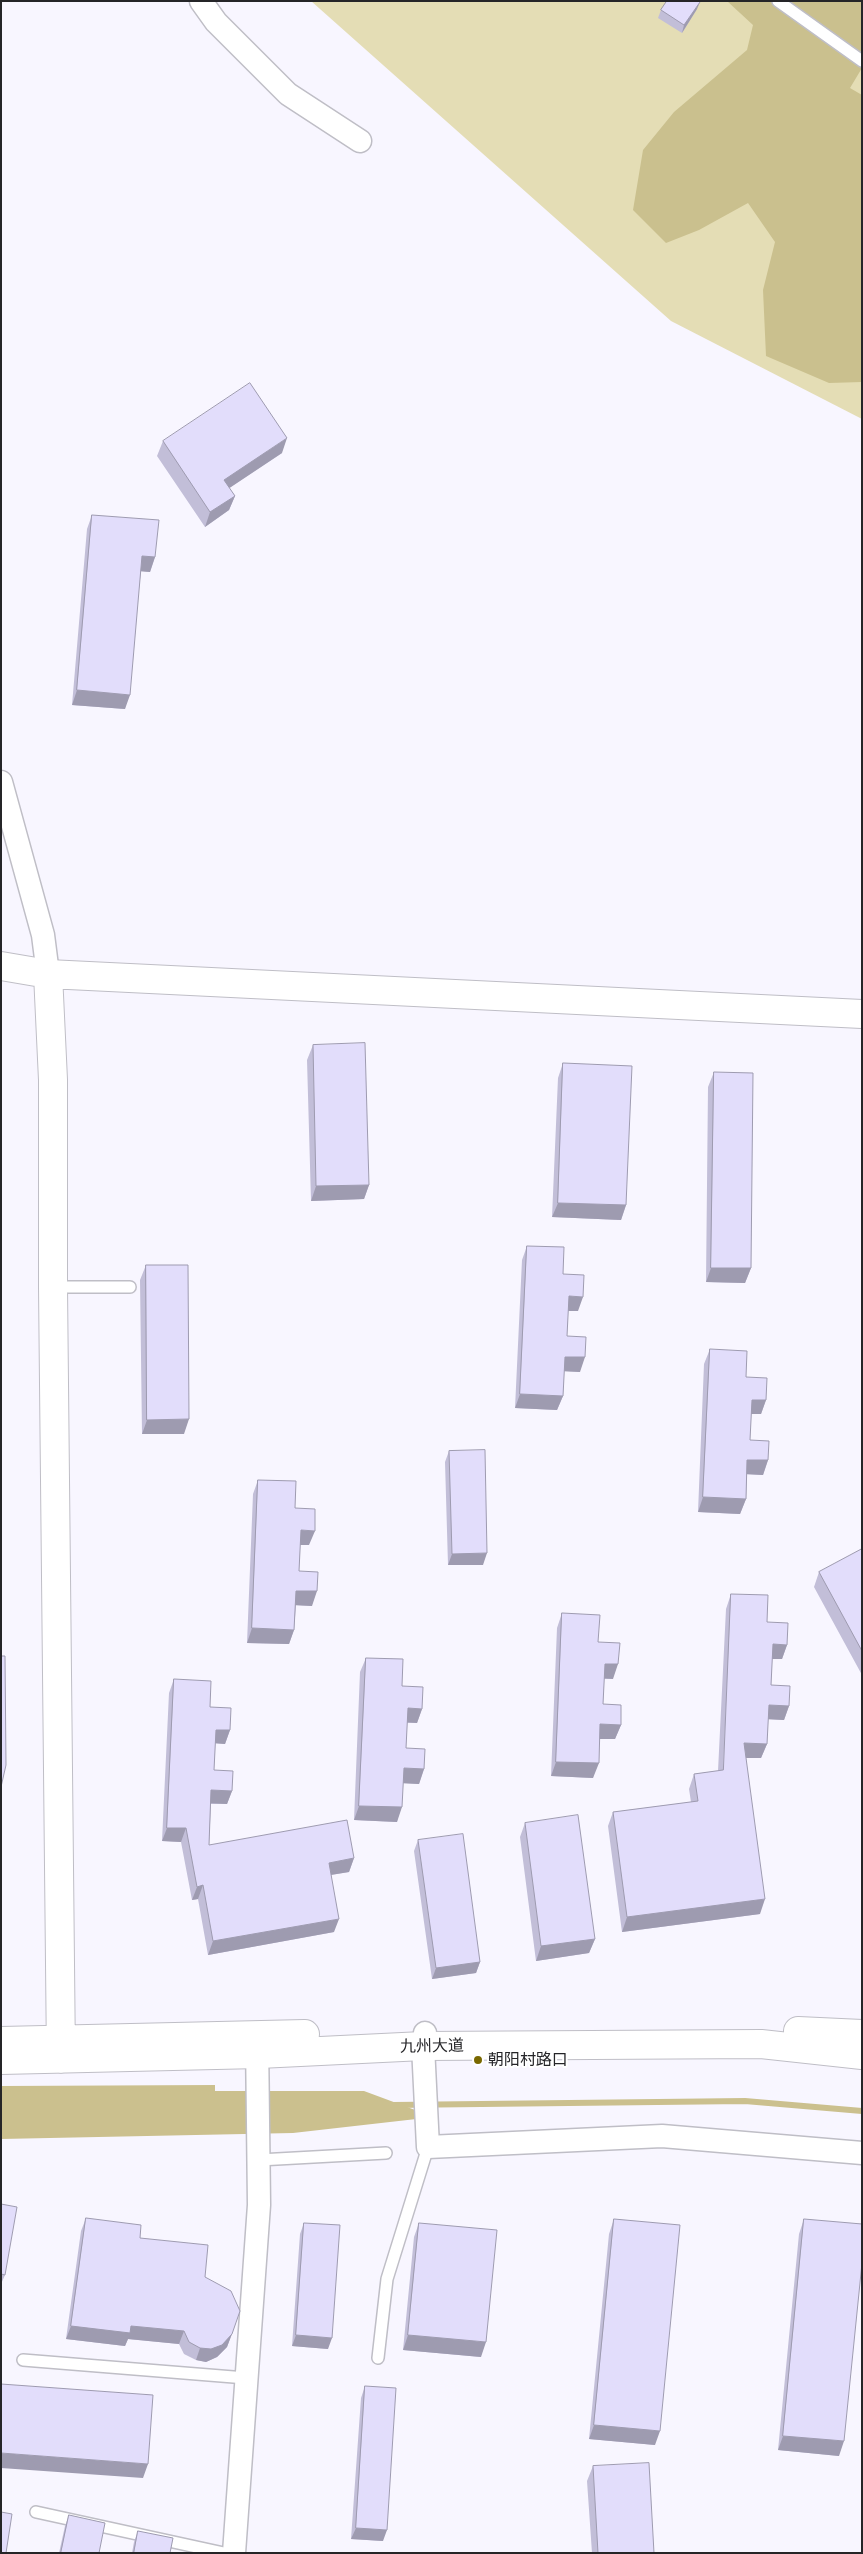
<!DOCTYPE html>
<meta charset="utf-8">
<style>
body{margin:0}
#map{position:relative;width:863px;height:2554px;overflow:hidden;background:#f8f6ff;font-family:Lato,sans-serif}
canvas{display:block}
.frame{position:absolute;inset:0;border:2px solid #252528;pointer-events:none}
</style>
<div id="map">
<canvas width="863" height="2554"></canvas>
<div class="frame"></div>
</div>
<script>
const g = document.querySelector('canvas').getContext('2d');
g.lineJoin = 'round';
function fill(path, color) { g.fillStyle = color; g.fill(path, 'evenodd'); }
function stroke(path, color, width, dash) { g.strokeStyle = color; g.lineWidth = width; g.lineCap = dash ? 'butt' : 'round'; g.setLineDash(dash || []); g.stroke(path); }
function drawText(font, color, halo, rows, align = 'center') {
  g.font = font + ' Lato,"Noto Sans SC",sans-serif'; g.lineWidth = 4; g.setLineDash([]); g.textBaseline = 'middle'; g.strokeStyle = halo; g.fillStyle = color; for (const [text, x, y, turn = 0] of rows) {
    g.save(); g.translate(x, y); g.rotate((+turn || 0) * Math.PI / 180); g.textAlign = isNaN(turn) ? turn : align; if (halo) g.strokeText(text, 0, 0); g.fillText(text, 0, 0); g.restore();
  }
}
const green = new Path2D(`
 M 311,1 L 862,1 L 862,419 L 671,321 Z`);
const forest = new Path2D(`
 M 727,1 L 862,1 L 862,68 L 850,88 L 862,95 L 862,382 L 829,383 L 766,356 L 763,290 L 775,242 L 748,203 L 699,230 L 666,243 L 633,210 L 643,150 L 674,112 L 747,50 L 753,25 Z`);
const water = new Path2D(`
 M 215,2085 L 215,2091 L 364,2091 L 434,2117 L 293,2133 L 1,2139 L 1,2086 Z`);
const stream = new Path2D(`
 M 393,2105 L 745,2101 L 862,2111`);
const lane = new Path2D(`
 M 778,1 L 862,61
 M 53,1287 L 130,1287
 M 259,2160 L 386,2153
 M 378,2358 L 387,2279 L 428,2147
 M 23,2360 L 246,2378
 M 36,2512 L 224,2553`);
const street = new Path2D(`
 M 201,1 L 216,22 L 288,94 L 360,141
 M 1,782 L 43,935 L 48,974
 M 425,2033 L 423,2046 L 428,2147 L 662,2136 L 862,2153
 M 234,2553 L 259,2205 L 257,2038`);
const secondary = new Path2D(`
 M 1,966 L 48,974 L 862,1014
 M 48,974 L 53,1080 L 53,1287 L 61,2059
 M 798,2031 L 862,2034
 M 1,2041 L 305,2034
 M 1,2060 L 259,2054 L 423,2046 L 761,2044 L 862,2055`);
const wall = new Path2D(`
 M 697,9 L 682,33 L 658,18 L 661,10 Z
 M 163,441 L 282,453 L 229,488 L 235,496 L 229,510 L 205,527 L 157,456 Z
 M 92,515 L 155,557 L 150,572 L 141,571 L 125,709 L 72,705 L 87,529 Z
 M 313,1045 L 369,1185 L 364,1199 L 311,1201 L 307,1060 Z
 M 563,1063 L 626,1205 L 621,1220 L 552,1217 L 558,1078 Z
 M 714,1072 L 751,1268 L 745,1283 L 706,1282 L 708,1087 Z
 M 527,1246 L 563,1274 L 578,1311 L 568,1311 L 567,1336 L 580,1372 L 564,1371 L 563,1396 L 557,1410 L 515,1408 L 522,1260 Z
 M 146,1265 L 184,1434 L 142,1434 L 140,1280 Z
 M 710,1349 L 746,1377 L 766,1400 L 761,1414 L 751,1414 L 750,1440 L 768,1460 L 763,1475 L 747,1474 L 746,1499 L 740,1514 L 698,1512 L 704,1364 Z
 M 449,1451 L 483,1565 L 448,1565 L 445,1462 Z
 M 258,1480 L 295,1508 L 309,1545 L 300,1545 L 299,1571 L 312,1606 L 296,1605 L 294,1630 L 289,1644 L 247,1643 L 253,1494 Z
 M 862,1549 L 862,1675 L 814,1587 L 819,1572 Z
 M 731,1594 L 767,1622 L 787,1645 L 782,1659 L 772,1659 L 771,1685 L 789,1706 L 784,1720 L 768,1719 L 767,1744 L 761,1758 L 746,1758 L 760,1914 L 622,1932 L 608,1826 L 613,1812 L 691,1802 L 689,1789 L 694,1774 L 718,1771 L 726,1609 Z
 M 562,1613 L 598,1642 L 613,1679 L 604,1679 L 603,1704 L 621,1725 L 615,1739 L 600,1739 L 593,1778 L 551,1776 L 557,1628 Z
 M 366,1658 L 402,1686 L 422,1709 L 417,1723 L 407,1723 L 406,1748 L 424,1769 L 419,1784 L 403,1783 L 397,1822 L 354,1820 L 360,1672 Z
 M 174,1679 L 210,1707 L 230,1730 L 225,1744 L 215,1743 L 214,1770 L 232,1791 L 227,1804 L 211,1804 L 209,1845 L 354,1858 L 349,1872 L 331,1875 L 334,1932 L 208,1955 L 198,1899 L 192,1900 L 181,1842 L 162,1841 L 169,1693 Z
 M 525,1823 L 595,1939 L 589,1953 L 536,1961 L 520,1837 Z
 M 418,1840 L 480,1962 L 476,1973 L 432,1979 L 414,1851 Z
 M 1,2204 L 5,2275 L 1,2284 Z
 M 86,2218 L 140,2238 L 205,2277 L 240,2311 L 227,2347 L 217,2357 L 206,2362 L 196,2360 L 184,2354 L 179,2344 L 128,2339 L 125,2346 L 66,2339 L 81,2231 Z
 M 614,2219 L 655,2445 L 589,2439 L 609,2234 Z
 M 804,2219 L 839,2456 L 778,2450 L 799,2234 Z
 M 304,2223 L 328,2349 L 292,2346 L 300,2234 Z
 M 419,2223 L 481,2357 L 403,2350 L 414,2237 Z
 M 365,2386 L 383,2541 L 351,2539 L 361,2398 Z
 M 593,2466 L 654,2553 L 592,2553 L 587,2481 Z
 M 69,2515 L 99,2553 L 59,2553 L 65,2526 Z
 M 138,2531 L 170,2553 L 132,2553 L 134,2542 Z`);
const shadedWall = new Path2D(`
 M 700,2 L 697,9 L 682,33 L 684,25 Z
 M 287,438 L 282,453 L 219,495 L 224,480 Z
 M 235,496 L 229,510 L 205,527 L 210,512 Z
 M 142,556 L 155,557 L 150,572 L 137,571 Z
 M 77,690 L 130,695 L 125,709 L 72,705 Z
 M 369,1185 L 364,1199 L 311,1201 L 316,1186 Z
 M 558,1203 L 626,1205 L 621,1220 L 552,1217 Z
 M 711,1268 L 751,1268 L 745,1283 L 706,1282 Z
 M 569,1296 L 583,1297 L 578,1311 L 564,1311 Z
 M 565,1357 L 585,1357 L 580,1372 L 559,1371 Z
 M 520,1394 L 563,1396 L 557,1410 L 515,1408 Z
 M 752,1400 L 766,1400 L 761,1414 L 747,1414 Z
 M 189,1419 L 184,1434 L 142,1434 L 147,1420 Z
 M 747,1460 L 768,1460 L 763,1475 L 742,1474 Z
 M 703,1497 L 746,1499 L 740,1514 L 698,1512 Z
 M 301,1530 L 315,1531 L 309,1545 L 295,1545 Z
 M 487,1553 L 483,1565 L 448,1565 L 452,1554 Z
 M 296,1591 L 317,1591 L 312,1606 L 291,1605 Z
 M 252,1628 L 294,1630 L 289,1644 L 247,1643 Z
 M 773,1644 L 787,1645 L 782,1659 L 768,1659 Z
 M 605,1664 L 618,1664 L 613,1679 L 600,1678 Z
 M 769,1705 L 789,1706 L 784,1720 L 763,1719 Z
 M 408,1708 L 422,1709 L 417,1723 L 403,1722 Z
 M 600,1724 L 621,1725 L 615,1739 L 595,1739 Z
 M 216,1730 L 230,1730 L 225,1744 L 211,1743 Z
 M 744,1743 L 767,1744 L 761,1758 L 739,1758 Z
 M 556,1762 L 599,1763 L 593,1778 L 551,1776 Z
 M 404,1768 L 424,1769 L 419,1784 L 398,1783 Z
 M 211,1790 L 232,1791 L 227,1804 L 206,1803 Z
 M 359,1806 L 402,1807 L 397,1822 L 354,1820 Z
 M 167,1828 L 186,1828 L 181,1842 L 162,1841 Z
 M 354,1858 L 349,1872 L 324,1876 L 329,1863 Z
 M 203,1885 L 198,1899 L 192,1900 L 197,1887 Z
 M 765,1899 L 760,1914 L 622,1932 L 627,1917 Z
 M 339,1919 L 334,1932 L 208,1955 L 213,1941 Z
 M 595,1939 L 589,1953 L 536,1961 L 541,1946 Z
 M 480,1962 L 476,1973 L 432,1979 L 436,1968 Z
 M 71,2326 L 131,2326 L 184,2331 L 179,2344 L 128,2339 L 125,2346 L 66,2339 Z
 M 232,2334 L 227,2347 L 217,2357 L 206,2362 L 196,2360 L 200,2348 Z
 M 296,2335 L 332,2338 L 328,2349 L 292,2346 Z
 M 408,2335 L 486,2342 L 481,2357 L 403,2350 Z
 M 594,2425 L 660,2431 L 655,2445 L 589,2439 Z
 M 783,2436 L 844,2441 L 839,2456 L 778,2450 Z
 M 1,2453 L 148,2464 L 143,2478 L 1,2468 Z
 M 356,2528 L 387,2530 L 383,2541 L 351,2539 Z`);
const building = new Path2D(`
 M 667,1 L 699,1 L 700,2 L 684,25 L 661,10 Z
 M 250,383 L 287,438 L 224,480 L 235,496 L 210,512 L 163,441 Z
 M 92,515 L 159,520 L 155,557 L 142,556 L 130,695 L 77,690 Z
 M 365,1043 L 369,1185 L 316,1186 L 313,1045 Z
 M 563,1063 L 632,1066 L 626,1205 L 558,1203 Z
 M 714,1072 L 753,1073 L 751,1268 L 711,1268 Z
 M 527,1246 L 564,1247 L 563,1274 L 584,1275 L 583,1297 L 569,1296 L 567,1336 L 586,1337 L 585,1357 L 565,1357 L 563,1396 L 520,1394 Z
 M 146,1265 L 188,1265 L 189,1419 L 147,1420 Z
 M 710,1349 L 747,1351 L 746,1377 L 767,1378 L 766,1400 L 752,1400 L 750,1440 L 769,1441 L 768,1460 L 747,1460 L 746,1499 L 703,1497 Z
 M 485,1450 L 487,1553 L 452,1554 L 449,1451 Z
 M 258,1480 L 296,1481 L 295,1508 L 315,1509 L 315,1531 L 301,1530 L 299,1571 L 318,1572 L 317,1591 L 296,1591 L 294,1630 L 252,1628 Z
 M 862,1549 L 862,1651 L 819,1572 Z
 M 731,1594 L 768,1595 L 767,1622 L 788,1623 L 787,1645 L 773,1644 L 771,1685 L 790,1686 L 789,1706 L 769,1705 L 767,1744 L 744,1743 L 765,1899 L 627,1917 L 613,1812 L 698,1801 L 694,1774 L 723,1770 Z
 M 562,1613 L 600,1615 L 598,1642 L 620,1643 L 618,1664 L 605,1664 L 603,1704 L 621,1705 L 621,1725 L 600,1724 L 599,1763 L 556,1762 Z
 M 1,1656 L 5,1656 L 6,1765 L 1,1787 Z
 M 366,1658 L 403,1659 L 402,1686 L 423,1687 L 422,1709 L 408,1708 L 406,1748 L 425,1749 L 424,1769 L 404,1768 L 402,1807 L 359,1806 Z
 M 174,1679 L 211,1681 L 210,1707 L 231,1708 L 230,1730 L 216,1730 L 214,1770 L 233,1771 L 232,1791 L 211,1790 L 209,1845 L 347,1820 L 354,1858 L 329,1863 L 339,1919 L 213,1941 L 203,1885 L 197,1887 L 186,1828 L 167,1828 Z
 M 578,1815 L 595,1939 L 541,1946 L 525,1823 Z
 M 463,1834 L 480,1962 L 436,1968 L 418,1840 Z
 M 1,2204 L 17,2207 L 5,2275 L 1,2274 Z
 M 86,2218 L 141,2225 L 140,2238 L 208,2245 L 205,2277 L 231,2291 L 240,2311 L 232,2334 L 222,2345 L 211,2349 L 200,2348 L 189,2342 L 184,2331 L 131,2326 L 130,2333 L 71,2326 Z
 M 614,2219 L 680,2225 L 660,2431 L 594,2425 Z
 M 804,2219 L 862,2224 L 862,2263 L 844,2441 L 783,2436 Z
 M 304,2223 L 340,2225 L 332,2338 L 296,2335 Z
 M 419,2223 L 497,2230 L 486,2342 L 408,2335 Z
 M 1,2384 L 153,2395 L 148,2464 L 1,2453 Z
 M 365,2386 L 396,2388 L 387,2530 L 356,2528 Z
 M 649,2463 L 654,2553 L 598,2553 L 593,2466 Z
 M 1,2512 L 12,2514 L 6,2553 L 1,2553 Z
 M 69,2515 L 105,2523 L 99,2553 L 61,2553 Z
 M 138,2531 L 173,2538 L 170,2553 L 134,2553 Z`);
const markers = [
 [478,2060,5,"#796800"]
];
const streetNames = [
 ["九州大道",432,2046,-1]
];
const poiNames = [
 ["朝阳村路口",488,2060]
];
fill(green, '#e4ddb5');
fill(forest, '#cac08e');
fill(water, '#cbc08e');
stroke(stream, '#cbc08e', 6);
stroke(lane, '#bfbec6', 14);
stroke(street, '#bfbec6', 25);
stroke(secondary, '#bfbec6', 30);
stroke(lane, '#fff', 11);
stroke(street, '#fff', 22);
stroke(secondary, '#fff', 28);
fill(wall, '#c2bed8');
fill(shadedWall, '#9e9bb0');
fill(building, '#e2ddfb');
stroke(building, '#9e9bb0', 1);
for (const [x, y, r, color] of markers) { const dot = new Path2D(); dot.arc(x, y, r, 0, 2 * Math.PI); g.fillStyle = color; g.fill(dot); stroke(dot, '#fff', 2); }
drawText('16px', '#252528', '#fff', streetNames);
drawText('16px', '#252528', '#fff', poiNames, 'left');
</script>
